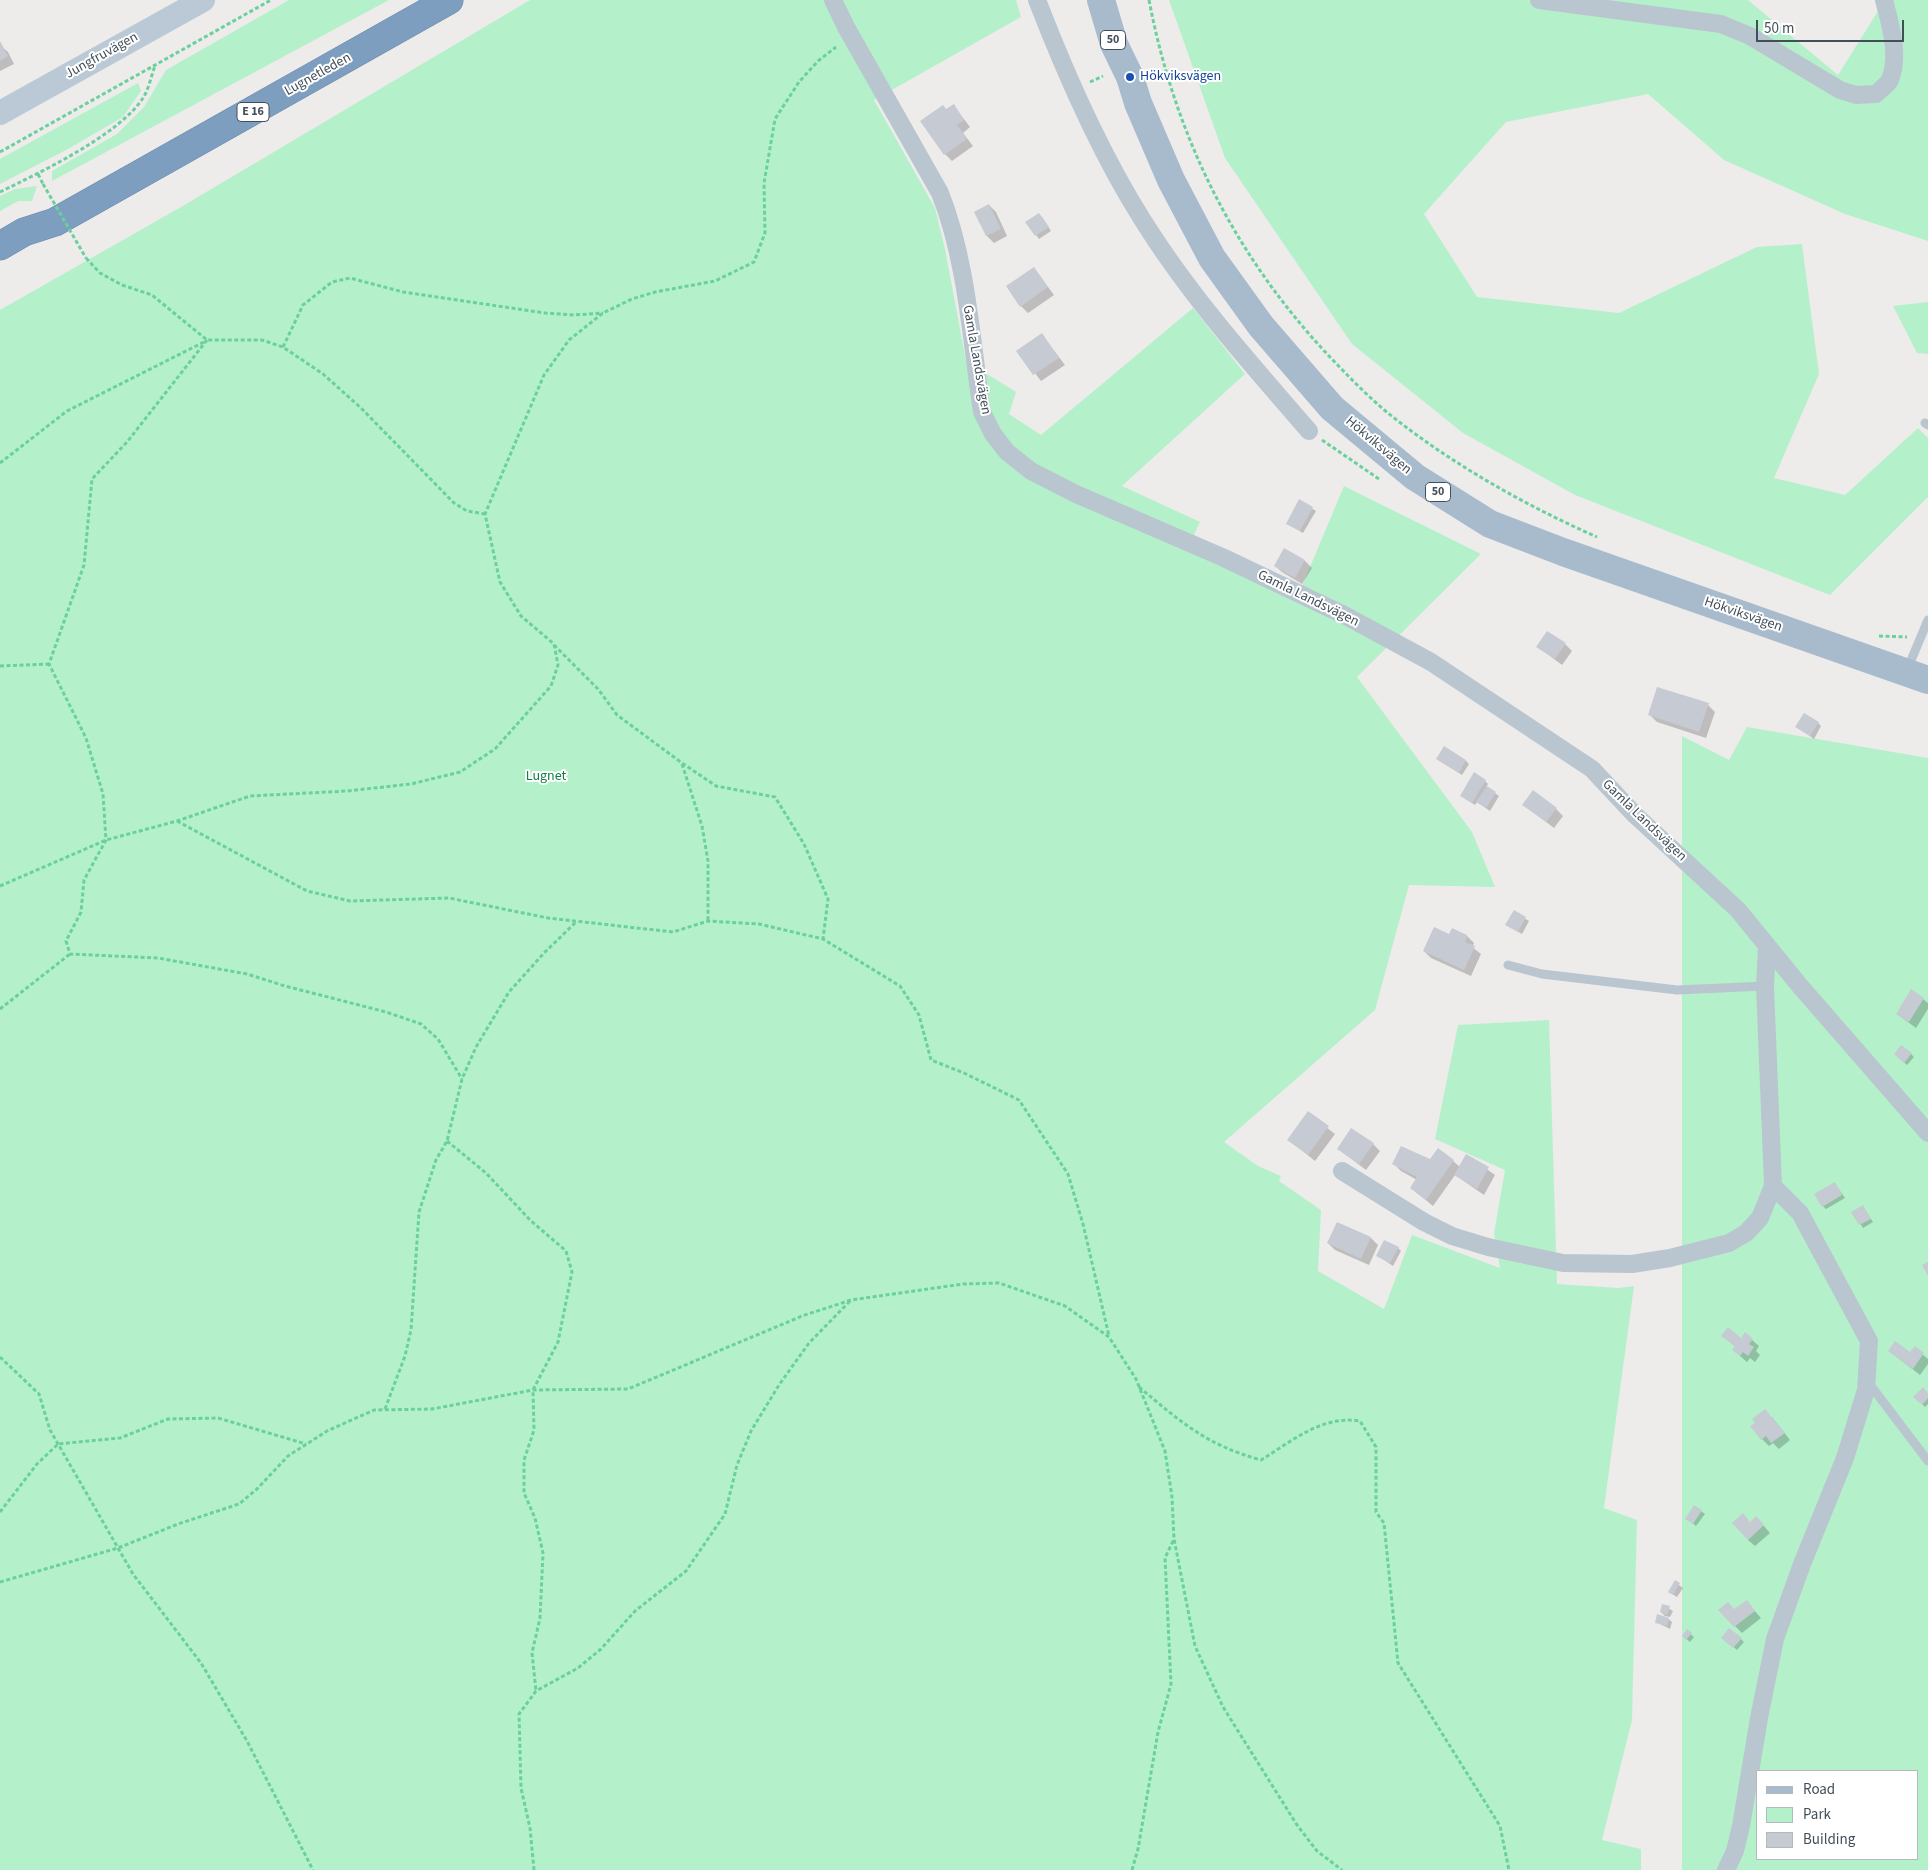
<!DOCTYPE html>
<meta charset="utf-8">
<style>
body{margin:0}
#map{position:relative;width:1928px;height:1870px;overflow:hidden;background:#eeebeb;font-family:"Source Sans 3",sans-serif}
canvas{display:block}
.legend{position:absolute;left:1756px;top:1770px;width:162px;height:90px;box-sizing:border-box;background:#fff;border:1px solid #b3b9bd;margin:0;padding:6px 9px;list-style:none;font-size:15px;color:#424f5a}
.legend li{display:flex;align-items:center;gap:10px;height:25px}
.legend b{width:25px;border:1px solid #b3b9bd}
.scale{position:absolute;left:1756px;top:20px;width:148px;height:22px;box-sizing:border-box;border:2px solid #424f5a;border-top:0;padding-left:6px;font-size:15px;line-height:18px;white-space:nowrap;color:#424f5a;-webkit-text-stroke:4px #fff;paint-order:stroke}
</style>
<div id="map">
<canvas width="1928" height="1870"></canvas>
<ul class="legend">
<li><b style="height:6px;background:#a8bbcd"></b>Road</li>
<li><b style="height:14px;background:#b4f1cb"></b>Park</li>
<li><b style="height:14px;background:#c6cad2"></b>Building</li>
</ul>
<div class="scale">50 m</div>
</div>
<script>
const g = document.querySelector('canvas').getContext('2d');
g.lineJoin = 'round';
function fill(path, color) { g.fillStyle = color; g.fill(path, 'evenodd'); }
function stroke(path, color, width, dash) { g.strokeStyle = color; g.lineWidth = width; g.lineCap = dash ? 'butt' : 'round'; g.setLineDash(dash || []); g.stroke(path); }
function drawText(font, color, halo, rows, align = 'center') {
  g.font = font + ' "Source Sans 3",sans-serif'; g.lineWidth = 4; g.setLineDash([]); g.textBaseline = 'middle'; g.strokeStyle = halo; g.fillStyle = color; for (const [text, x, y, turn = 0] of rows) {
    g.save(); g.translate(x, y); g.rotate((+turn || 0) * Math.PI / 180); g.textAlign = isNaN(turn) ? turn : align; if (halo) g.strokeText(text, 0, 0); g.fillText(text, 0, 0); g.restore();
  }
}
const green = new Path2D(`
 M 289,0 L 389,0 L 52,181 L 52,171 L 117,134 L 144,107 L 166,70 Z
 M 530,0 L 1016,0 L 1021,17 L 874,100 L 935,208 L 945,249 L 966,361 L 1016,392 L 1009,414 L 1041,435 L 1193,308 L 1245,374 L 1122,486 L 1200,522 L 1188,547 L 1297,598 L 1344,486 L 1481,554 L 1357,677 L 1472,832 L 1495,887 L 1409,885 L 1375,1010 L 1224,1142 L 1258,1166 L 1281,1176 L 1279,1181 L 1321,1210 L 1318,1271 L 1384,1309 L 1412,1235 L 1500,1268 L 1494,1233 L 1505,1170 L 1435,1139 L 1458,1025 L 1549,1020 L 1557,1284 L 1618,1288 L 1634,1286 L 1604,1508 L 1637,1520 L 1632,1720 L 1602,1840 L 1641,1849 L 1641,1870 L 0,1870 L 0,310 L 181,207 Z
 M 1169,0 L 1748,0 L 1838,75 L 1885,0 L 1928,0 L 1928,241 L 1845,214 L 1724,160 L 1648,94 L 1506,122 L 1424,214 L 1477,297 L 1619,313 L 1757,247 L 1802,244 L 1819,374 L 1774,478 L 1845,495 L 1918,428 L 1928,438 L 1928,497 L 1830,595 L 1575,495 L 1463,433 L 1352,344 L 1225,158 Z
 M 138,83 L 141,91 L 123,117 L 68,149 L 0,184 L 0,159 Z
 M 37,186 L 32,201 L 18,201 L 0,211 L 0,196 L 15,189 Z
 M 1928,302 L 1928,354 L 1917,353 L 1893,306 Z
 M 1747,727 L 1928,758 L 1928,1870 L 1682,1870 L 1682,736 L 1729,760 ZM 1757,1771 L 1917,1771 L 1917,1859 L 1757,1859 Z`);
const shadow = new Path2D(`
 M 0,45 L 8,52 L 14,64 L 0,71 Z
 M 954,106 L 970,127 L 963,133 L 973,146 L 952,161 L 945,154 L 946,111 Z
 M 989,205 L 996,212 L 1007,236 L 994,243 L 987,236 L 975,212 Z
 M 1042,217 L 1051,231 L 1039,239 L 1027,222 Z
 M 1034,268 L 1054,295 L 1028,313 L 1021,306 Z
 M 1042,335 L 1065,365 L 1041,381 L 1018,351 Z
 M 1300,501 L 1316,511 L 1303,533 L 1291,526 Z
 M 1284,549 L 1305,561 L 1312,568 L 1302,584 L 1282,572 L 1275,566 Z
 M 1565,644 L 1572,651 L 1562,665 L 1538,647 Z
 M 1708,705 L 1715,712 L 1706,738 L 1657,722 L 1650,715 Z
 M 1818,723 L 1821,726 L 1814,739 L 1797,727 Z
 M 1437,759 L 1466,761 L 1469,764 L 1462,775 Z
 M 1485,781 L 1488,784 L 1486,787 L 1499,796 L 1490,811 L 1477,802 L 1475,805 L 1461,796 Z
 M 1524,805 L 1556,809 L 1563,816 L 1554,828 Z
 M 1514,912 L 1529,921 L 1522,934 L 1510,927 Z
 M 1450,936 L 1467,936 L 1474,943 L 1472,947 L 1481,954 L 1471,976 L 1431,958 L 1424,951 Z
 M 1923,999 L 1928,1003 L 1928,1009 L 1916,1028 L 1897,1014 Z
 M 1911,1054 L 1914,1057 L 1907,1065 L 1898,1057 Z
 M 1308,1113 L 1335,1134 L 1315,1161 L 1289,1140 Z
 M 1373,1144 L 1380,1151 L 1366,1170 L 1338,1149 Z
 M 1467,1155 L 1495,1175 L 1484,1195 L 1455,1175 L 1433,1206 L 1411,1188 L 1417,1180 L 1401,1171 L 1394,1164 L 1453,1161 L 1460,1167 Z
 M 1835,1184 L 1845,1198 L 1826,1209 L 1823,1206 Z
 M 1863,1207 L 1873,1222 L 1863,1228 L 1853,1212 Z
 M 1337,1223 L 1371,1238 L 1378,1245 L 1369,1265 L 1335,1250 L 1328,1243 Z
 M 1398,1248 L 1401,1251 L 1393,1266 L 1378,1256 Z
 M 1742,1339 L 1752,1340 L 1759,1346 L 1756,1351 L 1760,1355 L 1755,1362 L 1750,1358 L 1747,1362 L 1733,1350 L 1736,1347 L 1730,1342 Z
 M 1915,1348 L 1928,1359 L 1928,1364 L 1920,1375 L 1889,1351 L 1911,1354 Z
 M 1928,1394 L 1928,1404 L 1925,1407 L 1915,1397 Z
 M 1772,1417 L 1790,1440 L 1779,1449 L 1773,1443 L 1769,1446 L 1762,1439 Z
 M 1695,1507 L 1705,1514 L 1696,1526 L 1690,1521 Z
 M 1751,1523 L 1763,1525 L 1770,1533 L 1755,1546 L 1748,1540 Z
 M 1675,1582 L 1683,1588 L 1677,1597 L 1669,1592 Z
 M 1747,1602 L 1761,1618 L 1742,1633 L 1735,1626 L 1735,1610 Z
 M 1663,1605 L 1673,1611 L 1670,1617 L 1665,1616 L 1672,1622 L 1670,1629 L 1656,1622 L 1668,1619 L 1661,1612 Z
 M 1687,1631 L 1694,1637 L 1690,1642 L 1683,1636 Z
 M 1741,1639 L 1744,1642 L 1737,1650 L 1726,1640 Z`);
const building = new Path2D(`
 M 0,41 L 8,56 L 0,61 Z
 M 954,104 L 964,120 L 957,125 L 967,139 L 944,155 L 920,121 L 943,105 L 946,109 Z
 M 989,204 L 1001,229 L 986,236 L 974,212 Z
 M 1039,213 L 1049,227 L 1035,236 L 1025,222 Z
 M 1034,267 L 1048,287 L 1020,307 L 1006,286 Z
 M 1042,333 L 1059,358 L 1033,375 L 1016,351 Z
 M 1299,499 L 1313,507 L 1300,531 L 1286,524 Z
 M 1284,548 L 1305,560 L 1295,578 L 1274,566 Z
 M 1547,631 L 1566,643 L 1555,659 L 1536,647 Z
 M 1657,687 L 1709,703 L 1699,732 L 1648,715 Z
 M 1804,713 L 1819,722 L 1810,736 L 1795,727 Z
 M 1444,746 L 1466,760 L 1459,773 L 1436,759 Z
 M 1474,772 L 1486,780 L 1472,803 L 1460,796 Z
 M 1487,786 L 1496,792 L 1486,808 L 1476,802 Z
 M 1533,790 L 1557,808 L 1546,822 L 1522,805 Z
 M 1514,910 L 1526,917 L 1518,932 L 1505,925 Z
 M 1434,927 L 1449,934 L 1452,928 L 1467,935 L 1465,942 L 1475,946 L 1464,970 L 1423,951 Z
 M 1911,989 L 1924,998 L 1909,1022 L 1896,1014 Z
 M 1901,1045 L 1912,1053 L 1904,1063 L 1894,1054 Z
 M 1308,1111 L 1329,1126 L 1308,1155 L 1287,1140 Z
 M 1351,1128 L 1374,1143 L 1359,1164 L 1337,1149 Z
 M 1401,1146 L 1430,1159 L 1438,1148 L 1454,1160 L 1426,1200 L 1410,1188 L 1417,1177 L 1392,1164 Z
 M 1466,1154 L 1489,1167 L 1477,1189 L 1454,1175 Z
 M 1835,1182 L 1842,1195 L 1822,1207 L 1814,1194 Z
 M 1863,1205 L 1871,1219 L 1859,1225 L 1851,1212 Z
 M 1337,1222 L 1371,1237 L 1361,1259 L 1327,1243 Z
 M 1384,1240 L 1399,1247 L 1390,1263 L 1376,1256 Z
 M 1928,1262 L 1928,1276 L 1922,1265 Z
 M 1728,1327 L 1741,1338 L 1745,1332 L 1753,1339 L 1749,1344 L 1754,1347 L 1748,1356 L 1743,1352 L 1740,1356 L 1732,1350 L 1735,1346 L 1721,1336 Z
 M 1895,1341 L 1910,1352 L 1915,1346 L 1924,1353 L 1913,1369 L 1888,1351 Z
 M 1923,1387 L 1928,1393 L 1928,1398 L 1922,1405 L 1913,1397 Z
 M 1765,1409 L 1785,1433 L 1771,1443 L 1766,1436 L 1761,1440 L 1750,1426 L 1755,1423 L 1752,1419 Z
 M 1694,1505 L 1702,1510 L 1693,1524 L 1685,1519 Z
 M 1743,1513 L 1750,1522 L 1756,1516 L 1764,1525 L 1748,1540 L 1732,1523 Z
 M 1675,1580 L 1680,1583 L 1673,1595 L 1668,1592 Z
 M 1747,1600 L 1755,1611 L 1734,1627 L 1718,1610 L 1728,1602 L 1734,1609 Z
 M 1662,1604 L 1670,1606 L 1667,1615 L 1660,1612 Z
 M 1657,1614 L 1669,1618 L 1667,1626 L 1655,1623 Z
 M 1729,1628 L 1742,1638 L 1733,1648 L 1721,1638 Z
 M 1687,1629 L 1692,1633 L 1686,1640 L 1682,1636 Z`);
const path = new Path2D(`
 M 1149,0 C 1175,136 1234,255 1329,356 C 1351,379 1373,402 1398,421 C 1459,468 1527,506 1597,537
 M 1090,82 L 1103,76
 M 0,152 L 271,0
 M 38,174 L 43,184
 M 0,192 C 41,172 119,135 143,98 C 149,89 151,76 155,66
 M 86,258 L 100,273 L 122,285 L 152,295 L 207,340 L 262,340 L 283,347 L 323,374 L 361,408 L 454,503 L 467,511 L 485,514
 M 207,340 L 127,442 L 92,479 L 84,565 L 49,664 L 86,738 L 103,794 L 106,840 L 84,880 L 81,912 L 66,941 L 70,954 L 158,958 L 247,974 L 285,986 L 386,1012 L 421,1024 L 438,1039 L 462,1079
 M 283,347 L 303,305 L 332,282 L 350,278 L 403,292 L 545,313 L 574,315 L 603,313
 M 1322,440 L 1379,479
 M 0,463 L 67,411 L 204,342
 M 1879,636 L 1907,637
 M 554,645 L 598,689 L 617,715 L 682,763 L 716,786 L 775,797 L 804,844 L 828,899 L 823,939
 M 0,666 L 49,664
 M 682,764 L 702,826 L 708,861 L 708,921
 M 177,821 L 307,891 L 350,901 L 449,898 L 548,918 L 673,932 L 708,921 L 759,924 L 823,939 L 900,986 L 919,1015 L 931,1060 L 964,1073 L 1019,1100 L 1068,1174 L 1083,1224 L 1109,1336
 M 0,886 L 106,840 L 177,821 L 250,796 L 347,791 L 411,784 L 460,772 L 495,749 L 551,686 L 558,665 L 554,644 L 521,616 L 500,582 L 485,514 L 544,375 L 569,340 L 603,313 L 632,299 L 655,292 L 715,281 L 754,262 L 765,233 L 764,183 L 775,119 L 799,82 L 818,61 L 836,47
 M 0,1009 L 70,954
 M 447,1141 L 486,1173 L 530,1220 L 566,1251 L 572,1272 L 558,1342 L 533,1390 L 534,1430 L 524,1460 L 524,1493 L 535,1518 L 543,1553 L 540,1618 L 532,1653 L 536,1691
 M 0,1357 L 39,1394 L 50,1430 L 118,1548 L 133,1574 L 201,1663 L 247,1741 L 313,1870
 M 1139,1387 C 1181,1422 1206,1445 1261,1460 C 1292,1441 1322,1415 1360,1421 L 1376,1447 L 1376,1512 L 1384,1523 L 1398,1663 L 1500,1826 L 1509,1870
 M 385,1409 L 405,1356 L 411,1330 L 419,1212 L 436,1160 L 447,1141 L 462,1079 L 476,1047 L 509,992 L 544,953 L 576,922
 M 0,1512 L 37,1464 L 58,1444 L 120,1438 L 168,1419 L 218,1418 L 306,1444
 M 0,1582 L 118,1548 L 178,1524 L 239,1504 L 257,1489 L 288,1456 L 327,1431 L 374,1410 L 432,1409 L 533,1390 L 628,1389 L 802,1316 L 851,1300 L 963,1284 L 999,1283 L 1065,1306 L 1109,1337 L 1136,1379 L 1165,1451 L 1172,1497 L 1174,1539 L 1195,1646 L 1223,1707 L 1297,1825 L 1317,1851 L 1342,1870
 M 534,1870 L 530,1828 L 521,1788 L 519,1714 L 536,1691 L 578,1668 L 601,1649 L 635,1611 L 686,1571 L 725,1514 L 737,1465 L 751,1431 L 779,1385 L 809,1343 L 851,1300
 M 1132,1870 L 1138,1849 L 1158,1732 L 1171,1684 L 1165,1558 L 1174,1539`);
const lane = new Path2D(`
 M 1925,423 L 1928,425
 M 1907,670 L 1928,620
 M 1508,965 L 1542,974 L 1677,990 L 1765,986
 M 1868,1382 L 1928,1461`);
const street = new Path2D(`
 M 833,0 L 846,27 L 940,193 C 967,261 971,339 982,412 L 993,434 L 1007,452 L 1031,471 L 1076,494 L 1222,557 L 1346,616 L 1431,662 L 1592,769 L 1635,815 L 1738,910 L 1800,986 L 1928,1133
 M 1037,0 C 1066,75 1099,151 1142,219 C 1190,296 1250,363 1309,431
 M 1539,0 L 1721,24 L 1750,36 L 1840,90 L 1856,95 L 1876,94 C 1880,90 1887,85 1890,80 C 1900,55 1890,24 1884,0
 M 1342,1171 L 1424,1222 L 1452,1236 L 1488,1247 L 1563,1263 L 1632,1264 L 1670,1258 L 1729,1243 L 1746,1233 L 1760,1218 L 1773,1186
 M 1726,1870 L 1735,1851 L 1741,1826 L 1759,1718 L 1775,1639 L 1802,1564 L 1845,1458 L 1866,1390 L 1869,1341 L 1800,1213 L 1773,1186 L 1765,986 L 1767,947`);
const secondary = new Path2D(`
 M 0,113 L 203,0`);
const primary = new Path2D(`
 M 1101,0 L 1114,44 L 1130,77 L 1138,103 L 1171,180 L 1212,258 L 1261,326 L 1332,408 L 1415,477 L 1490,524 L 1563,552 L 1928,680`);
const highway = new Path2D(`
 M 0,246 L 24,232 L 55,222 L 449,0`);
const pathBridge = new Path2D(`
 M 43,184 L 86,258`);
const markers = [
 [1130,77,5,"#1a4fb4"]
];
const shields = [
 [1113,40,25],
 [253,112,32],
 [1438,492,25]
];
const shieldNames = [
 ["50",1113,40],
 ["E 16",253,112],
 ["50",1438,492]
];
const streetNames = [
 ["Jungfruvägen",102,56,-29],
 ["Lugnetleden",318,75,-29],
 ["Gamla Landsvägen",976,360,80],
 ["Hökviksvägen",1378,446,40],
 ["Gamla Landsvägen",1308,599,26],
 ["Hökviksvägen",1743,615,19],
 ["Gamla Landsvägen",1644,821,44]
];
const transitNames = [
 ["Hökviksvägen",1140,77]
];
const parkNames = [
 ["Lugnet",546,777]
];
fill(green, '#b4f1cb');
fill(shadow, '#0003');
fill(building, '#c6cad2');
stroke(highway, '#6989ab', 29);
stroke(path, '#6ad19d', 3, [4, 2.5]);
stroke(lane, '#bac6cf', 9);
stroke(street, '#bac6cf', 18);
stroke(secondary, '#bbc9d7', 24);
stroke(primary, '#a8bbcd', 28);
stroke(highway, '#7e9ebf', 28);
stroke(pathBridge, '#6ad19d', 3, [4, 2.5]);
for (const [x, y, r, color] of markers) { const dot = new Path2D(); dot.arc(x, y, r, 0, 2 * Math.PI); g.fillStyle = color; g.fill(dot); stroke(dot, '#fff', 2); }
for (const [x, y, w] of shields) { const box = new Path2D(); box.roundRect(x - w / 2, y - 9.5, w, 19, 4); g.fillStyle = '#fff'; g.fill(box); stroke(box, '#424f5a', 1); }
drawText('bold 12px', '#424f5a', null, shieldNames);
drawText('14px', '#424f5a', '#fff', streetNames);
drawText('14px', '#164399', '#fff', transitNames, 'left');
drawText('14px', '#0f7f46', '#fff', parkNames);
</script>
